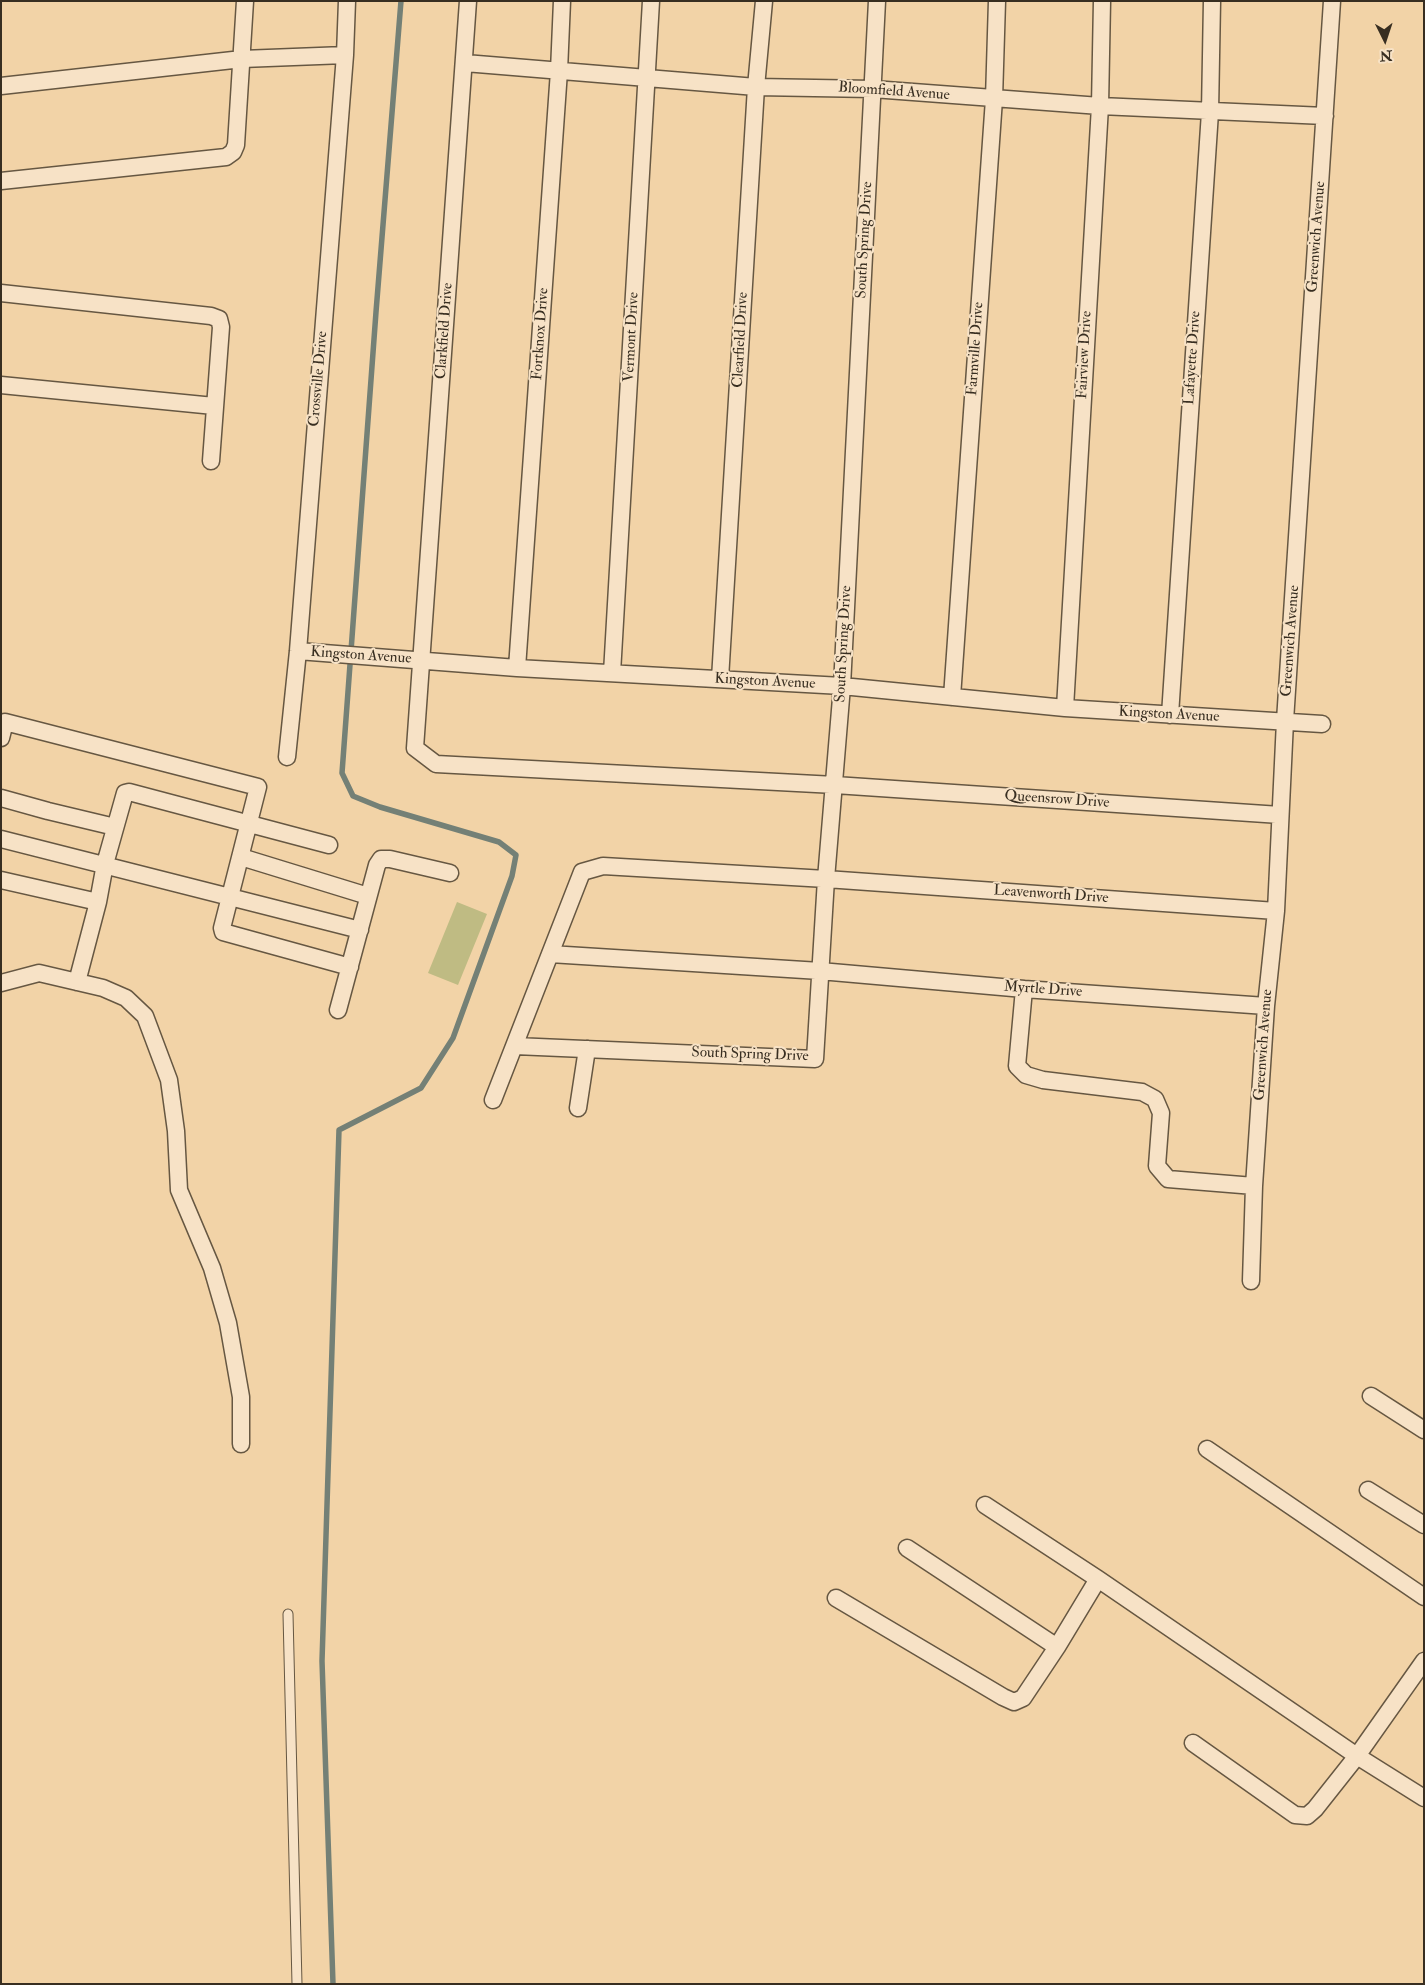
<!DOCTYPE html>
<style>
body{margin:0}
#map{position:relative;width:1425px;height:1985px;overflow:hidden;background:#f2d3a7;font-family:"IM FELL Double Pica",serif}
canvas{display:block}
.frame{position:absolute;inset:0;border:2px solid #382e21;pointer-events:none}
.north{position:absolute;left:1360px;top:15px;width:50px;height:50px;-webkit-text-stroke:4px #f7e2c6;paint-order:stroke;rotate:176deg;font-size:14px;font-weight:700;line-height:20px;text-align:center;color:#382e21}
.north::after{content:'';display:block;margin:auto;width:18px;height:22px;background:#382e21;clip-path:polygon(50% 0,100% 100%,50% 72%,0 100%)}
</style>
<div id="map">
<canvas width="1425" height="1985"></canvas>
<div class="frame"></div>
<div class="north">N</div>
</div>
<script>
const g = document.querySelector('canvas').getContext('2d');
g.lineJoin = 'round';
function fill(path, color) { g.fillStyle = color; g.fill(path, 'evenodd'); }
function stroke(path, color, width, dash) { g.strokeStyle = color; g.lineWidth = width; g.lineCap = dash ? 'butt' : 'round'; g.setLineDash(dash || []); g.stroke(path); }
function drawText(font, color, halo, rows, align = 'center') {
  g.font = font + ' "IM FELL Double Pica",serif'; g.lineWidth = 4; g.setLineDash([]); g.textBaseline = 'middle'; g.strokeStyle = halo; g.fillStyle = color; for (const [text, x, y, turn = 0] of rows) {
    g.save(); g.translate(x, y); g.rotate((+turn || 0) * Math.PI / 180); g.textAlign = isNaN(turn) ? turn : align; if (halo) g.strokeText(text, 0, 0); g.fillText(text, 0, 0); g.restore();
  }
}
const green = new Path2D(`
 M 457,902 L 487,914 L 458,985 L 428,973 Z`);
const stream = new Path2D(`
 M 333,1984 L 322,1661 L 339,1130 L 421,1088 L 453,1038 L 512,876 L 516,855 L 499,842 L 380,807 L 353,796 L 342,773 L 376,312 L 401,1`);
const lane = new Path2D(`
 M 288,1614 L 297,1984`);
const street = new Path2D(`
 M 468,1 L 415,748 L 436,764 L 835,785 L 1280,815
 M 465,63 L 756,87 L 873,89 L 1100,106 L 1325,116
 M 1,86 L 242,59 L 345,55
 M 1,181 L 226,157 L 233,152 L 236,145 L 245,1
 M 1,293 L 211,316 L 219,319 L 221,327 L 211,461
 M 1,385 L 214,406
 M 298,651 L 517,668 L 842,686 L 1065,708 L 1322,724
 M 517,668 L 559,71 L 562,1
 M 612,673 L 651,1
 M 720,679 L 756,87 L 764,1
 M 952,697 L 994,99 L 997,1
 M 1065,708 L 1100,106 L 1102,1
 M 1170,715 L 1210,112 L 1212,1
 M 1,738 L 5,722 L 258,787 L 222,928 L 223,932 L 350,967
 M 287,757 L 298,651 L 345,55 L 347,1
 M 1,798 L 48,811 L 115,827
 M 1,839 L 360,930
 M 241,857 L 368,896
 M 1,880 L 98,902
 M 550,954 L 820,971 L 1024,989 L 1266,1006
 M 77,982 L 98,902 L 105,864 L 125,793 L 129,792 L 329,845
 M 1,983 L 39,973 L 103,988 L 126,998 L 145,1016 L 169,1080 L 176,1131 L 179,1190 L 212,1268 L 228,1323 L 241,1397 L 241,1444
 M 1024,989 L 1017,1066 L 1026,1075 L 1043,1080 L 1142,1092 L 1155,1099 L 1161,1113 L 1157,1166 L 1168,1179 L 1254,1186
 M 338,1010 L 377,865 L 381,859 L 390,859 L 450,873
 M 515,1046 L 815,1059 L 826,879 L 842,686 L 877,1
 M 493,1100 L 582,872 L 603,866 L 826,879 L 1276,911
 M 578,1108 L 587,1049
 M 1251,1281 L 1254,1186 L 1266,1006 L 1276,911 L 1285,721 L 1332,1
 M 1371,1396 L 1424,1430
 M 1207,1449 L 1424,1597
 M 1368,1490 L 1424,1525
 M 985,1505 L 1098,1579 L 1357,1756 L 1424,1798
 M 907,1548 L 1057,1647
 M 836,1598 L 1003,1697 L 1014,1702 L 1023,1698 L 1057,1647 L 1098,1579
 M 1193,1743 L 1295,1815 L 1307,1816 L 1315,1809 L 1357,1756 L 1424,1661`);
const streetNames = [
 ["Bloomfield Avenue",894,92,4],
 ["Greenwich Avenue",1317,237,-86],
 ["South Spring Drive",865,240,-87],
 ["Clarkfield Drive",445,331,-86],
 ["Fortknox Drive",541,334,-86],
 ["Vermont Drive",632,337,-87],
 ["Clearfield Drive",741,340,-87],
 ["Farmville Drive",976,349,-86],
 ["Fairview Drive",1085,355,-87],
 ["Lafayette Drive",1193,358,-86],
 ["Crossville Drive",319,379,-85],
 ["Greenwich Avenue",1291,641,-86],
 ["South Spring Drive",844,644,-87],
 ["Kingston Avenue",361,656,4],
 ["Kingston Avenue",765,682,3],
 ["Kingston Avenue",1169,715,3],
 ["Queensrow Drive",1057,800,4],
 ["Leavenworth Drive",1051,895,4],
 ["Myrtle Drive",1043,990,4],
 ["Greenwich Avenue",1264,1045,-86],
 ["South Spring Drive",750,1055,2]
];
fill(green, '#bfbb83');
stroke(stream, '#748076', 5.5);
stroke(lane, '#665742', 11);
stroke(street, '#665742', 19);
stroke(lane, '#f7e2c6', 9);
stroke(street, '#f7e2c6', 16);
drawText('15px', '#382e21', '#f7e2c6', streetNames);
</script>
